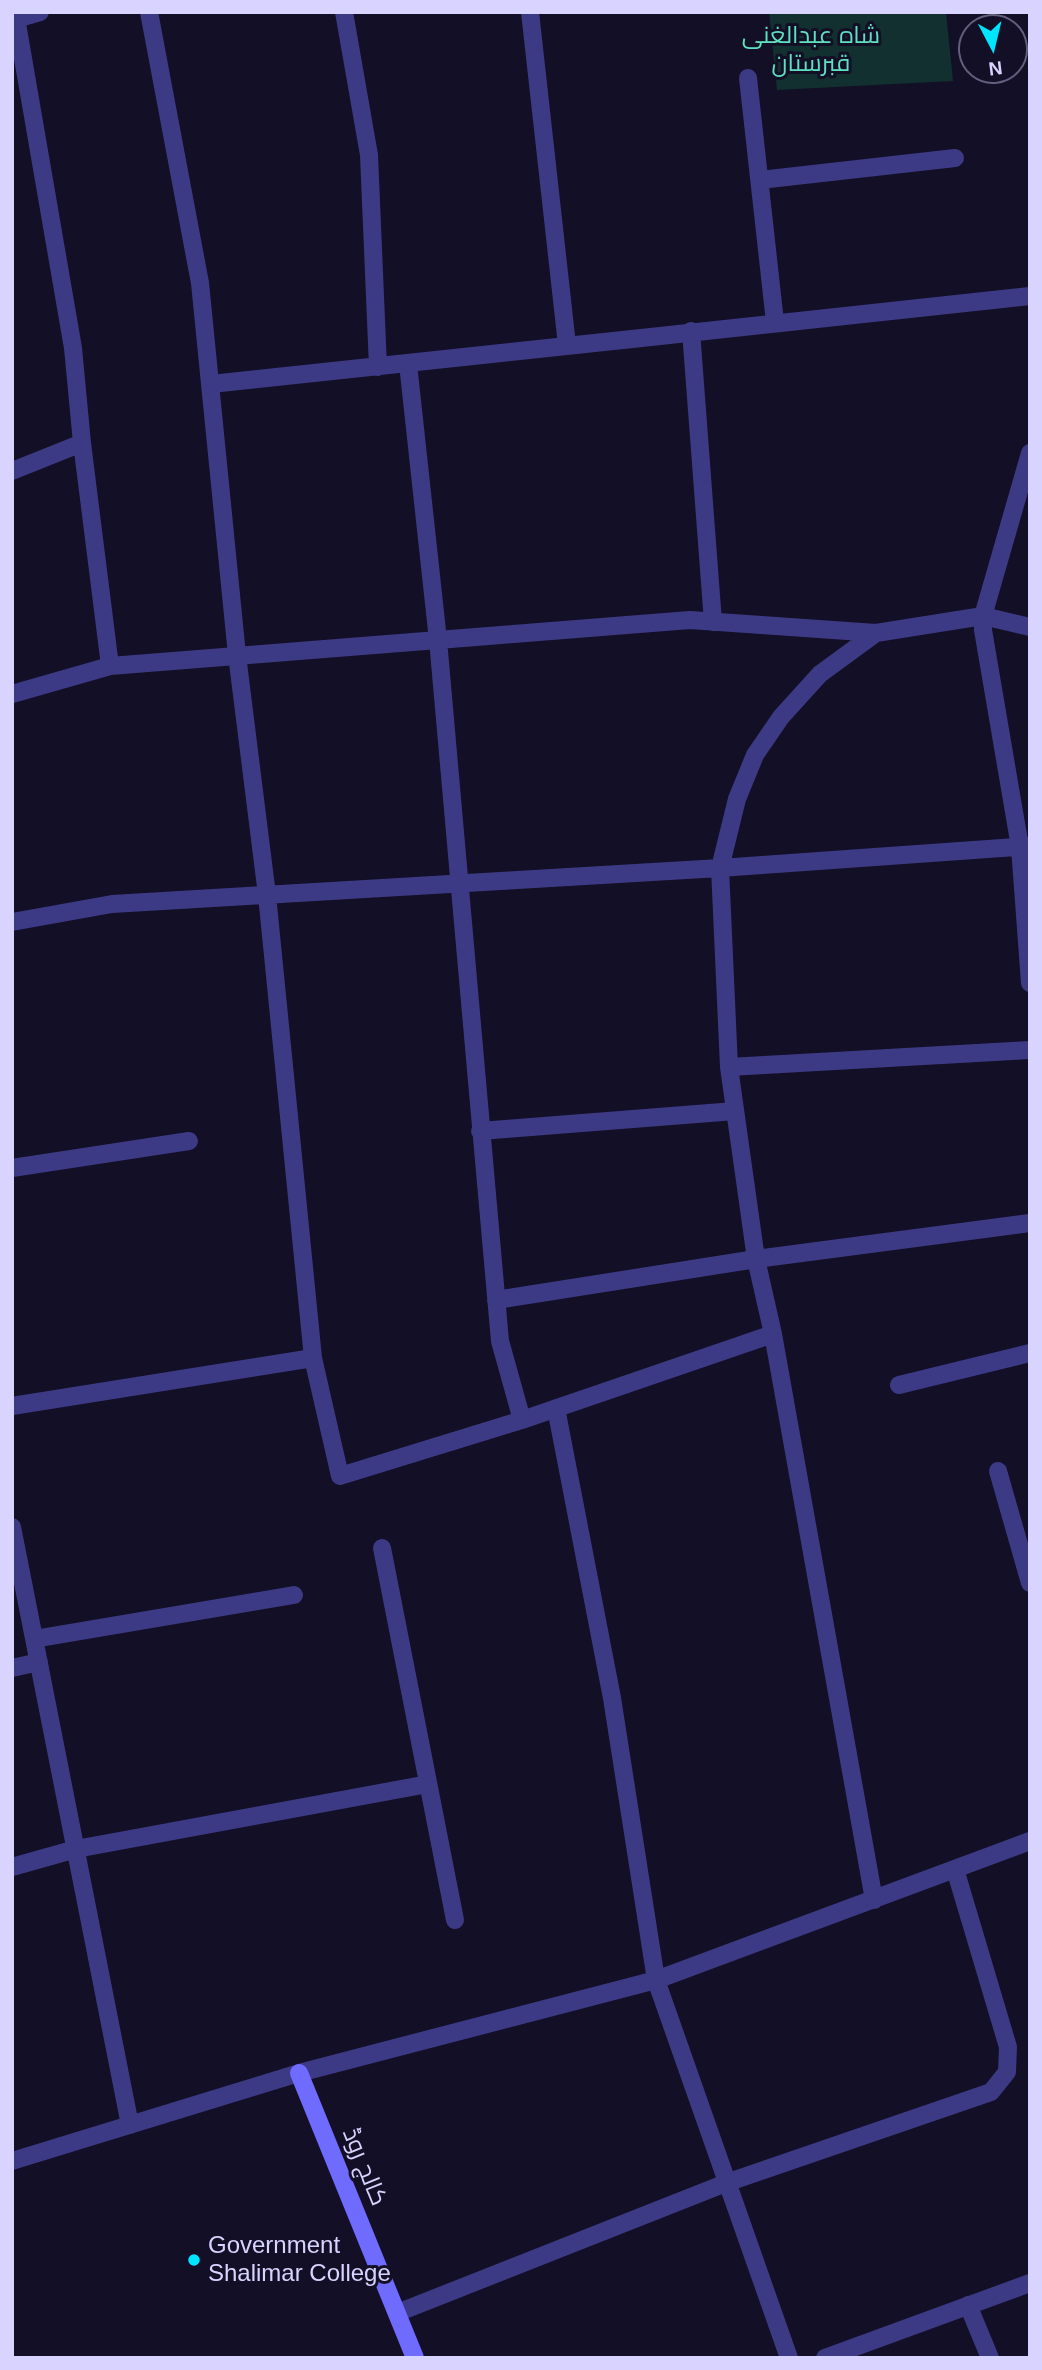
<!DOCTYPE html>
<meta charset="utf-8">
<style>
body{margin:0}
#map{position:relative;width:1042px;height:2370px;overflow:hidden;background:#130f26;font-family:Helvetica,sans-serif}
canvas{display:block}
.frame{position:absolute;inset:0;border:14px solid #d9d4ff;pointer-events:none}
.north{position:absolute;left:958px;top:14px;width:70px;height:70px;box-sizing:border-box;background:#130f26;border:2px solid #625e7d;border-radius:50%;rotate:173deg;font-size:19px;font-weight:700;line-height:28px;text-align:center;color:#d9d4ff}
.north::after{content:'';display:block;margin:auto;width:24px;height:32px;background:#00e5ff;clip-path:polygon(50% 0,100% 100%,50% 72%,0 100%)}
</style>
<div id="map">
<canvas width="1042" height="2370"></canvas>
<div class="frame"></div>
<div class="north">N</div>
</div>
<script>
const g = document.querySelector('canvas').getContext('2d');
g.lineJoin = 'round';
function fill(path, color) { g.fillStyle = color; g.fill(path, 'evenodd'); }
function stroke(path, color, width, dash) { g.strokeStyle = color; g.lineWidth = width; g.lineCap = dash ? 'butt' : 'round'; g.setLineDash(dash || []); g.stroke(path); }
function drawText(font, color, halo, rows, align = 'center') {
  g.font = font + ' Helvetica,Cairo,sans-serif'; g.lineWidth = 6; g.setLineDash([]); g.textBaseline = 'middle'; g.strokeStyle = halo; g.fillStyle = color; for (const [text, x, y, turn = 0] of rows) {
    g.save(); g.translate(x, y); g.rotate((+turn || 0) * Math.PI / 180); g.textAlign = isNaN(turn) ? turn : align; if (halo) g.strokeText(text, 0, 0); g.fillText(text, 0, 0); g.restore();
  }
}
const green = new Path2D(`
 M 769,12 L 946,12 L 953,81 L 777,90 Z`);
const lane = new Path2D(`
 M 760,180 L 955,158`);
const street = new Path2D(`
 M 15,12 L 73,348 L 82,443 L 110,666
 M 149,12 L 200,283 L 237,655 L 267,895 L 313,1358
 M 344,12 L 369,155 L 378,367
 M 530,12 L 567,345
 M 16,19 L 40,12
 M 748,78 L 775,322
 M 691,331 L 713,622
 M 408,364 L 438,640 L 500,1341 L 522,1420
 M 211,384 C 484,357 757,324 1030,296
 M 1030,453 L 983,616 L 983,630 L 1020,847 L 1030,983
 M 12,471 L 82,443
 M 12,694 L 110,666 L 690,620 L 876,633
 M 12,922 L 112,904 L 720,868 L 1030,846
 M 729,1067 L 1030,1050
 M 480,1131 L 735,1111
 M 12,1168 L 189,1141
 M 496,1300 L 756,1259 L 1030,1223
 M 899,1385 L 1030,1353
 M 12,1406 L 313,1358 L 340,1476 L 522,1420 L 773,1334
 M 556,1408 L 612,1698 L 656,1980 L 789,2358
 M 998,1471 L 1030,1583
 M 12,1527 L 130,2125
 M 382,1548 L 455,1920
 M 34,1639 L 294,1595
 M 12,1668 L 39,1662
 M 12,1867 L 76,1849 L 428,1784
 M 874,1900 L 773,1334 L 756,1259 L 729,1067 L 720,868 L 737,799 L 755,755 L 781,717 L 820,674 L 876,633 L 983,616 L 1030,627
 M 12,2161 L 299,2073 L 656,1980 L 1030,1841
 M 968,2305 L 990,2358
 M 397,2313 L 726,2183 L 991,2092 L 1007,2072 L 1008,2047 L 955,1869
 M 825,2358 L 1030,2283`);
const secondary = new Path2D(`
 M 299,2073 L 415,2358`);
const markers = [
 [194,2260,7,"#00e5ff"]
];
const parkNames = [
 ["شاہ عبدالغنی",811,36],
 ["قبرستان",811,64]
];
const streetNames = [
 ["کالج روڈ",364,2167,68]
];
const poiNames = [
 ["Government",208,2246],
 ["Shalimar College",208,2274]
];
fill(green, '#12302f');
stroke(lane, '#3d3a85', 18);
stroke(street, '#3d3a85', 18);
stroke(secondary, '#6f6bff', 18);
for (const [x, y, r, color] of markers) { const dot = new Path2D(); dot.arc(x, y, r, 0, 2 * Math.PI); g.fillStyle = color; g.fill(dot); stroke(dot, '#130f26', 2.5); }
drawText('24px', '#5fe0c0', '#130f26', parkNames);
drawText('24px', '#d9d4ff', '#130f26', streetNames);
drawText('24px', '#d9d4ff', '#130f26', poiNames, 'left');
</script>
